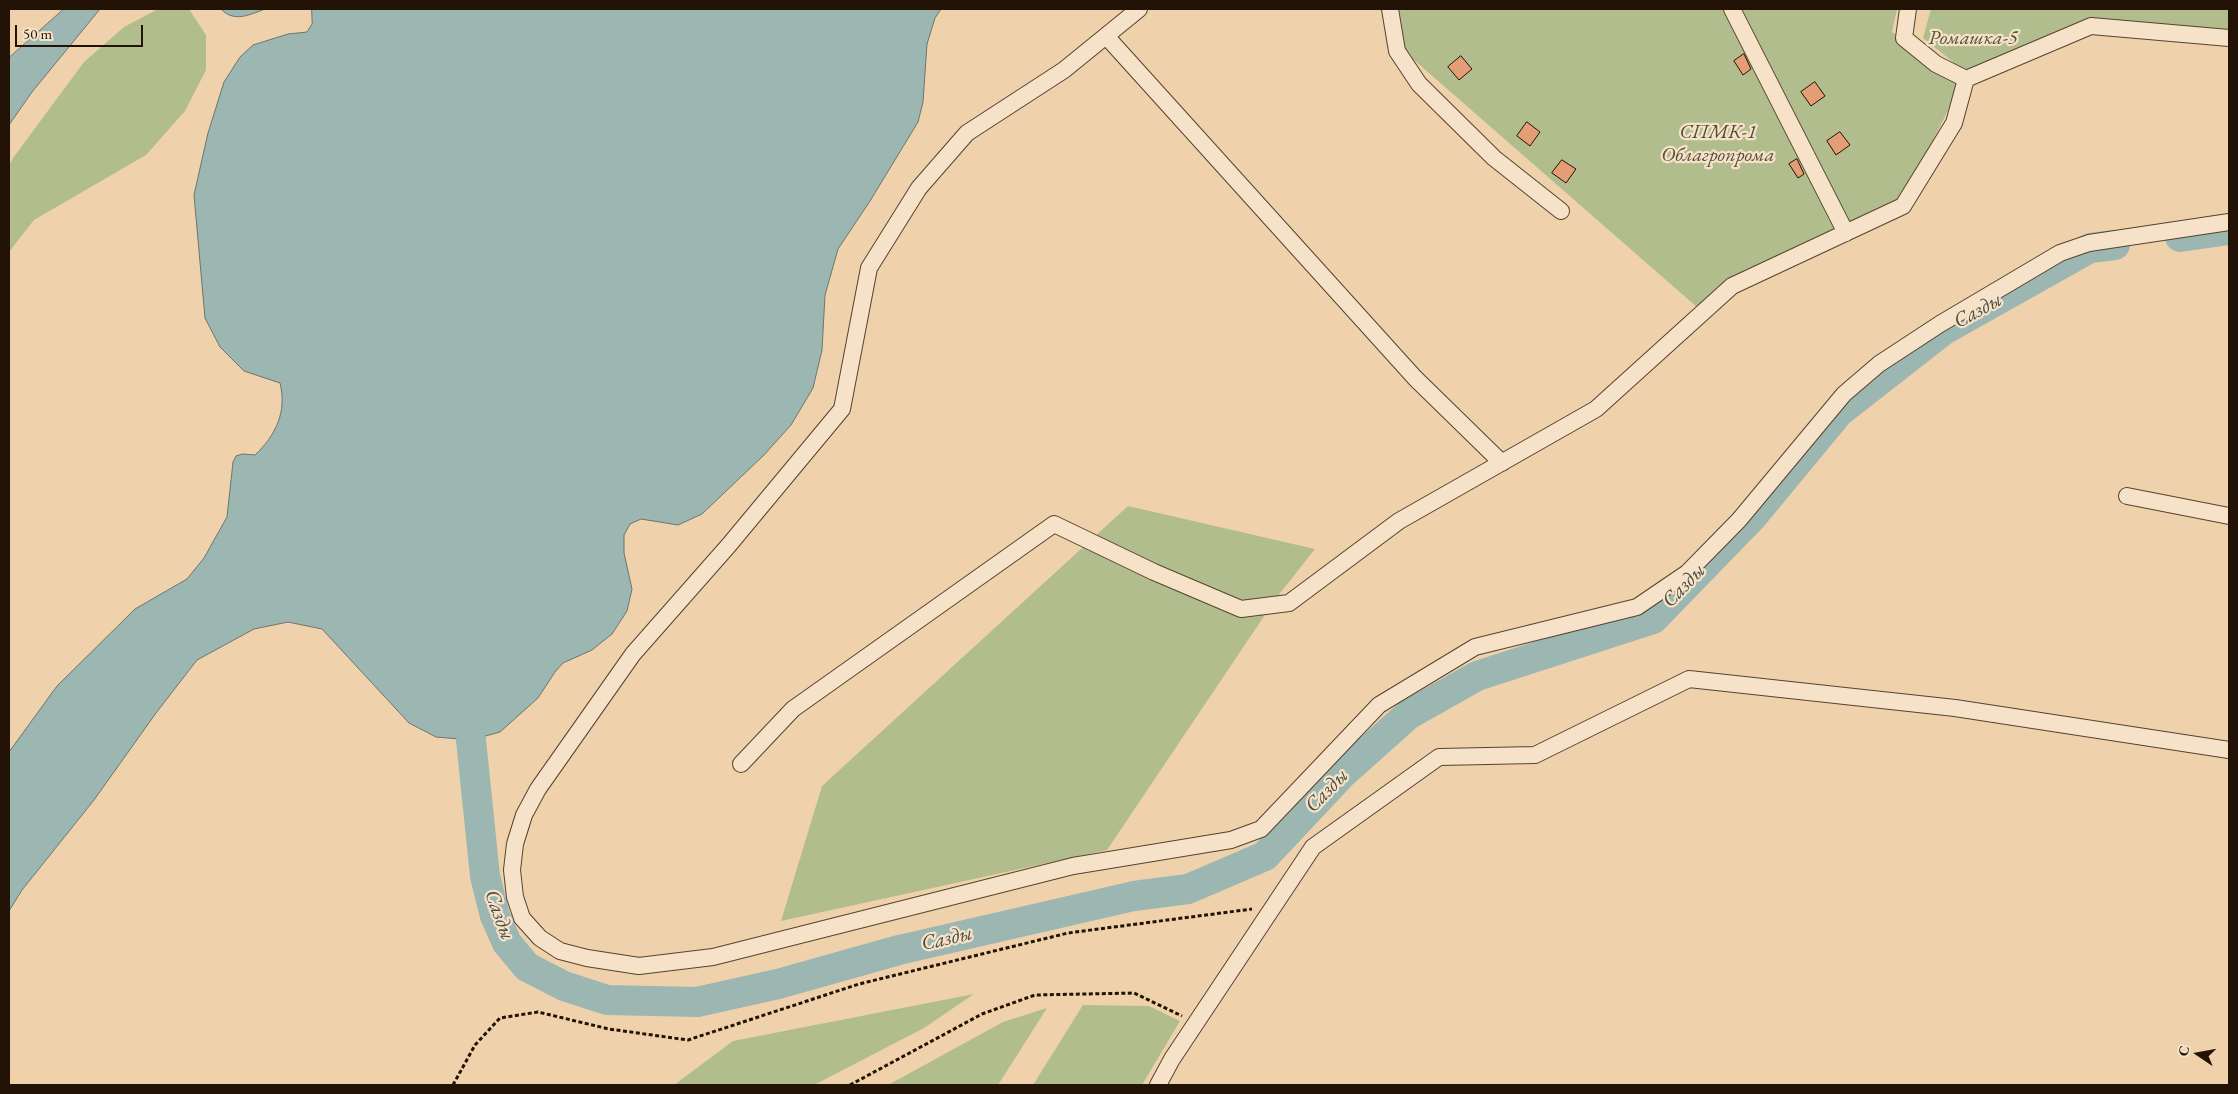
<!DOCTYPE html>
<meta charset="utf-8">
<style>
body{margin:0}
#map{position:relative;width:2238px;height:1094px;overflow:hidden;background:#efd2ab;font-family:"EB Garamond",serif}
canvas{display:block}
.frame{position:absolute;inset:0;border:10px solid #221306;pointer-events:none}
.north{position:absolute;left:2173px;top:1029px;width:50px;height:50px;-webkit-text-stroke:4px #f5e2c8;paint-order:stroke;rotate:282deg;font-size:14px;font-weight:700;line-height:20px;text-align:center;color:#221306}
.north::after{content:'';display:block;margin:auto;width:18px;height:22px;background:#221306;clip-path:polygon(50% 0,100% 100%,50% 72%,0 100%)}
.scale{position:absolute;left:15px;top:25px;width:128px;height:22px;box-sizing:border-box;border:2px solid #221306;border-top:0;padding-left:6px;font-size:15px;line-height:18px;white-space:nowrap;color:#221306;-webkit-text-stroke:4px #f5e2c8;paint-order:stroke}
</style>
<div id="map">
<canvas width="2238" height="1094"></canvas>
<div class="frame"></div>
<div class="north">С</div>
<div class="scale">50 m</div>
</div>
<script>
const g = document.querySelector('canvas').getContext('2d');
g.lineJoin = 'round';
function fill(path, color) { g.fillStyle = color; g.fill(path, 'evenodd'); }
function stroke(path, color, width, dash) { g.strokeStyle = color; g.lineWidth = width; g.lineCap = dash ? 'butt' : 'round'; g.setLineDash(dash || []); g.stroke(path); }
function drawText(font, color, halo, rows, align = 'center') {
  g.font = font + ' "EB Garamond",serif'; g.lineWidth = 4.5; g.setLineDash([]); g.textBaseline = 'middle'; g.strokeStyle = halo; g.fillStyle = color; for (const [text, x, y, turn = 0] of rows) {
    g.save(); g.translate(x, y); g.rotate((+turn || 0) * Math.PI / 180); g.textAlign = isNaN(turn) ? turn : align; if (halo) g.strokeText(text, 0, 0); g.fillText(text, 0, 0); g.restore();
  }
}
const green = new Path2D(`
 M 158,9 L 189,9 L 206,35 L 206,70 L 185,111 L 146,155 L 34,220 L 9,252 L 9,166 L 13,158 L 84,62 L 124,27 Z
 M 1399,9 L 1897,9 L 1892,32 L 1963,80 L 1902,203 L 1698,308 L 1406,53 Z
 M 1931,9 L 2229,9 L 2229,37 L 2092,22 L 1968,74 L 1923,38 Z
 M 1128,506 L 1315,549 L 1277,597 L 1107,850 L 781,921 L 822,786 Z
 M 974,994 L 924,1028 L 814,1085 L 674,1085 L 733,1041 Z
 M 1083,1005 L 1149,1006 L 1180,1021 L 1142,1085 L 1033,1085 Z
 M 1047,1008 L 998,1085 L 888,1085 L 1003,1022 Z`);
const water = new Path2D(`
 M 64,9 L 100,9 L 32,92 L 9,125 L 9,58 Z
 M 221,9 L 265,9 C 249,15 234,23 221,9 Z
 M 312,9 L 941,9 L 935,18 L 927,44 L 923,102 L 918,122 L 870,201 L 838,249 L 825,295 L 822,350 L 813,388 L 791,425 L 764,455 L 702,514 L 678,525 L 641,519 L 630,524 L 624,535 L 624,553 L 632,589 L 627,611 L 612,634 L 592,650 L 563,663 L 555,672 L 538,698 L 500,732 L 471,740 L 436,737 L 409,723 L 322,629 L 288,622 L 254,629 L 197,660 L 156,713 L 94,800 L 22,890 L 9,911 L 9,752 L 57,686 L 135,609 L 187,579 L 204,558 L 227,517 L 233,462 L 236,456 L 242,454 L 255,455 C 276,435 287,412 280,383 L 244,371 L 220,347 L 205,318 L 194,195 L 208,133 L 224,82 L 240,57 L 253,45 L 288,34 L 307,32 L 312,24 Z`);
const river = new Path2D(`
 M 2180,237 L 2229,230
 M 471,740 L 485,876 L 495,916 L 507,943 L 527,967 L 564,986 L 607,1000 L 697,1002 L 778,984 L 899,950 L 1134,896 L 1188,889 L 1265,856 L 1343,773 L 1408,715 L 1477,676 L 1653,619 L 1753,516 L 1839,412 L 1944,330 L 2090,248 L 2115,245`);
const building = new Path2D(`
 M 1744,54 L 1751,69 L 1743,75 L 1734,61 Z
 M 1461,56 L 1472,69 L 1459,80 L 1448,67 Z
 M 1815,82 L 1825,96 L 1811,106 L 1801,92 Z
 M 1527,122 L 1540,132 L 1530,146 L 1517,136 Z
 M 1840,132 L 1850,145 L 1836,155 L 1827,141 Z
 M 1797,159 L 1804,174 L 1798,178 L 1789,164 Z
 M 1562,160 L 1576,169 L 1566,183 L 1552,173 Z`);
const path = new Path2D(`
 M 453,1085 L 475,1045 L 500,1018 L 538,1012 L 609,1029 L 688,1040 L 859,984 L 1068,933 L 1252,909
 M 850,1085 L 982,1014 L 1035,995 L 1134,993 L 1182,1016`);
const minor = new Path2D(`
 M 1139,9 L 1064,70 L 967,133 L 919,188 L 869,268 L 842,409 L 729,545 L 633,654 L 538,789 L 524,815 L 515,844 L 512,870 L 515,897 L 522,918 L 540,938 L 560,951 L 587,958 L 639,966 L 713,957 L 1073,866 L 1231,840 L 1261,829 L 1379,705 L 1475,647 L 1637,607 L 1687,573 L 1739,520 L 1844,394 L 1879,364 L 1940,324 L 2060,253 L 2089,243 L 2229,222
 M 1390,9 L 1397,51 L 1419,84 L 1494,158 L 1561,211
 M 1732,9 L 1846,233
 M 1908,9 L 1904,38 L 1936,64 L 1966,79
 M 1106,36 L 1415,378 L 1502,463
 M 1966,79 L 2091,26 L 2229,38
 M 2127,496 L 2229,516
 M 741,764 L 793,709 L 1054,524 L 1154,572 L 1241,609 L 1289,603 L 1399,521 L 1596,409 L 1732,286 L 1903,206 L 1954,123 L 1966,79
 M 1158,1085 L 1172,1059 L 1313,847 L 1439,757 L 1535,755 L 1689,679 L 1955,708 L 2229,750`);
const parkNames = [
 ["Ромашка-5",1973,39],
 ["СПМК-1",1718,133],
 ["Облагропрома",1718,156]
];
const waterNames = [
 ["Сазды",1978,311,-29],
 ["Сазды",1684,586,-46],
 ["Сазды",1327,791,-46],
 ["Сазды",499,915,70],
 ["Сазды",947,939,-13]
];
fill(green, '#b2bd8e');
fill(water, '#9cb6b2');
stroke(water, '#6b756d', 1);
stroke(river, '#9cb6b2', 30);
fill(building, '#e59d76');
stroke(building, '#221306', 1);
stroke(minor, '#55432f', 18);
stroke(path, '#221306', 3, [4, 2.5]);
stroke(minor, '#f5e2c8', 16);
drawText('italic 20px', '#544e36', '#f5e2c8', parkNames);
drawText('italic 21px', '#4d4c42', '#f5e2c8', waterNames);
</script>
